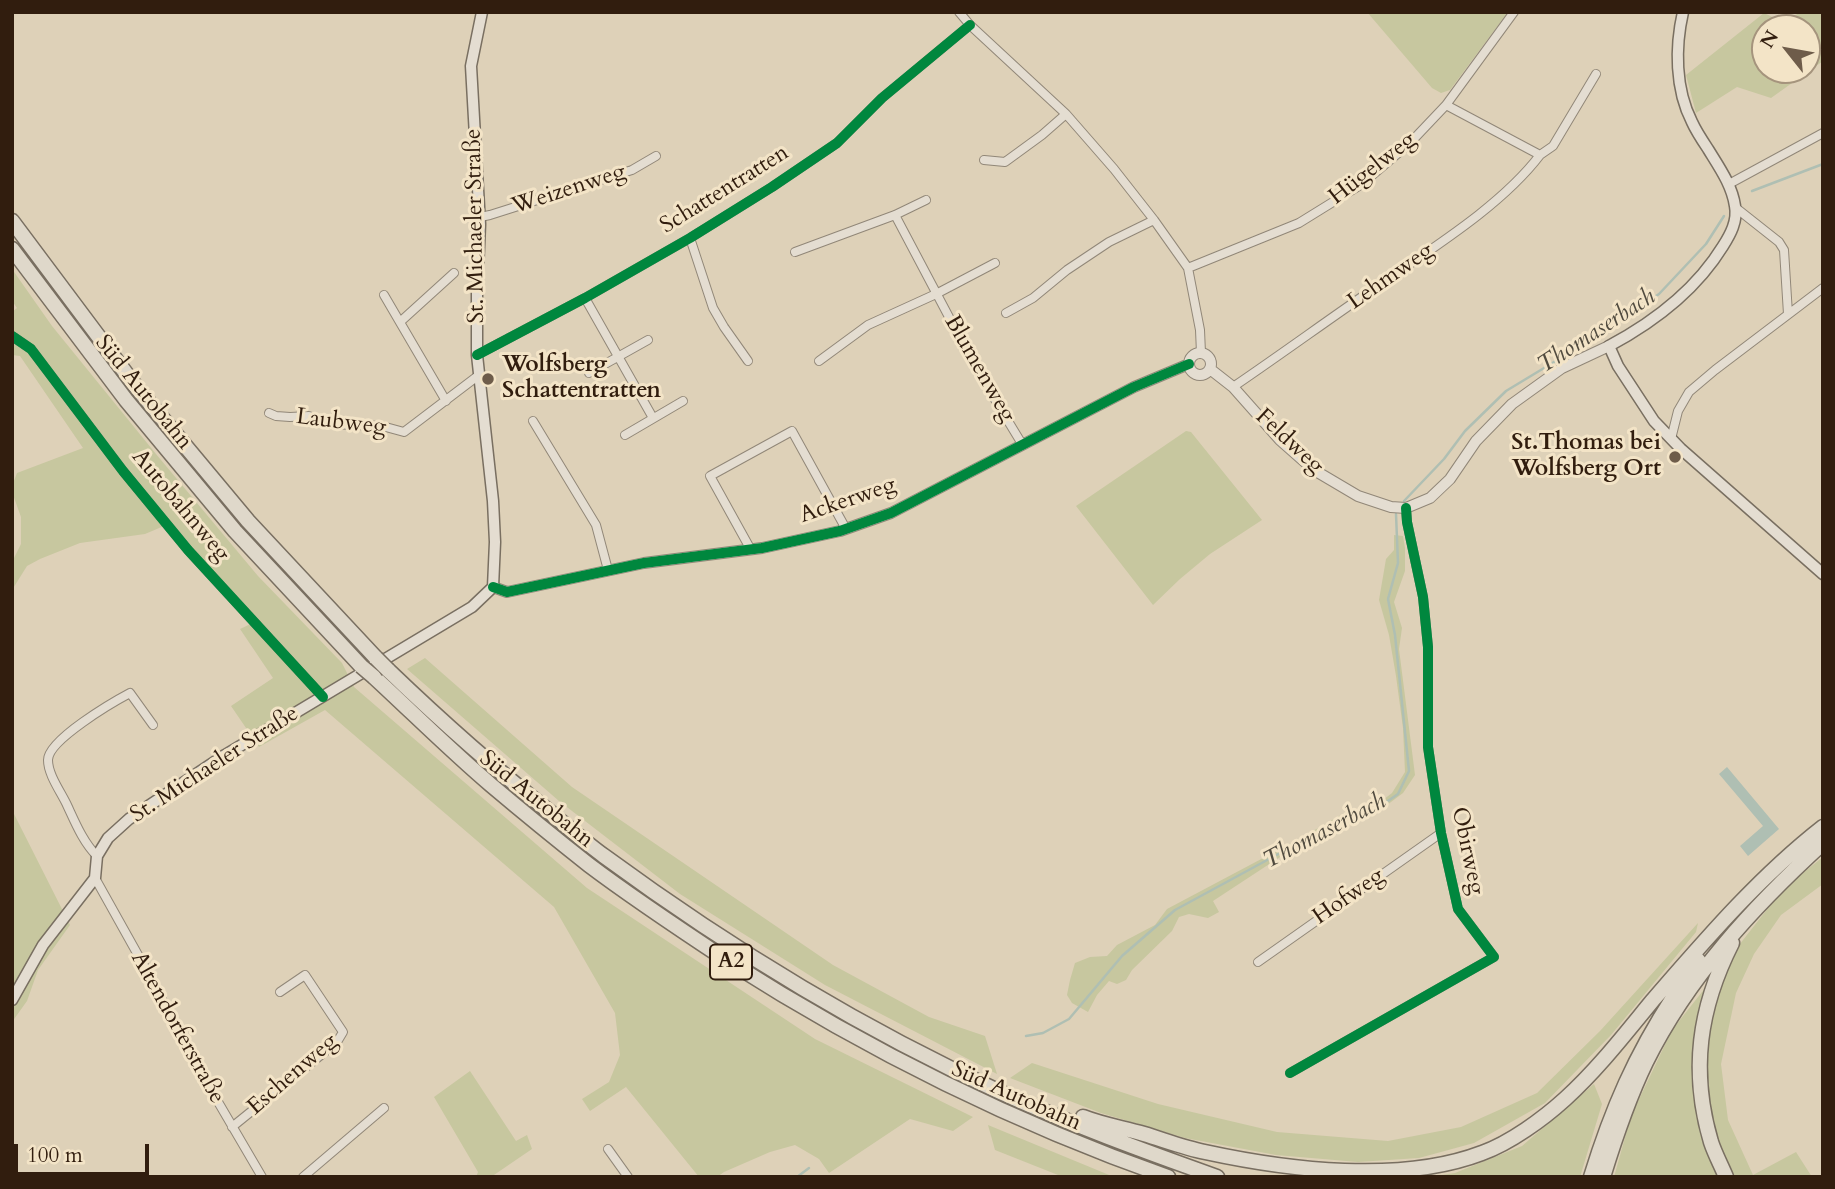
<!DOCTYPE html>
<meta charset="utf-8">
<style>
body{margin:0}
#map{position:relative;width:1835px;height:1189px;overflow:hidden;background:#ded1b8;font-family:Cardo,serif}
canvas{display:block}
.frame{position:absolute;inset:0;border:14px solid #311d0e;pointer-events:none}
.north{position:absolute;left:1751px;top:14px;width:70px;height:70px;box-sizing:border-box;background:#f3e4c7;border:2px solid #a5947d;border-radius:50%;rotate:301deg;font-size:19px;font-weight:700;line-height:28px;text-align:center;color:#311d0e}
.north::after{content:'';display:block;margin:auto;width:24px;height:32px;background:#6e5c4a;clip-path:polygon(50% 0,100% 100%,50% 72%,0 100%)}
.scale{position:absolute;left:14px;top:1144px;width:135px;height:32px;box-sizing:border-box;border:4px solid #311d0e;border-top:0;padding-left:9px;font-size:21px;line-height:24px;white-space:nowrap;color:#311d0e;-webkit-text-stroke:5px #f3e4c7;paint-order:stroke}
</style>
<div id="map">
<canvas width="1835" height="1189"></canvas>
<div class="frame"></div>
<div class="north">N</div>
<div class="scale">100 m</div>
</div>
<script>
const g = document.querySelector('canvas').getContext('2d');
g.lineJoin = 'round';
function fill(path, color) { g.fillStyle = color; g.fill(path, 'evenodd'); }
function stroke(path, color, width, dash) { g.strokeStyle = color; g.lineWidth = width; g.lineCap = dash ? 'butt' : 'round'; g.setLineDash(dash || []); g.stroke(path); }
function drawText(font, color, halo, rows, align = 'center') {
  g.font = font + ' Cardo,serif'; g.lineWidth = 6; g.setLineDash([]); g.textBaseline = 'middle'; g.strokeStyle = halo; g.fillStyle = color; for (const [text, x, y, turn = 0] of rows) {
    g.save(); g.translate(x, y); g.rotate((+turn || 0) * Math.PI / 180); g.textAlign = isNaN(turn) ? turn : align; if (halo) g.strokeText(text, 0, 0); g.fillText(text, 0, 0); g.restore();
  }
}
const green = new Path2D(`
 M 1367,12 L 1508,12 L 1450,90 L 1441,93 L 1432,88 Z
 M 1800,12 L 1823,12 L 1823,61 L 1771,98 L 1737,87 L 1696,113 L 1686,75 L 1764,13 L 1785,23 ZM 1765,28 L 1807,28 L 1807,70 L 1765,70 Z
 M 12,269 L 52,326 L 156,454 L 258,576 L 342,663 L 354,687 L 587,888 L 815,1039 L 973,1117 L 953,1131 L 910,1119 L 829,1173 L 819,1159 L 795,1145 L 770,1152 L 724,1172 L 717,1177 L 699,1177 L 626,1087 L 590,1111 L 582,1099 L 609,1082 L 620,1055 L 615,1013 L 554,907 L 325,710 L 259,747 L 231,706 L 273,678 L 240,629 L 257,621 L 171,523 L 145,534 L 80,543 L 40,559 L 27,566 L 12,590 L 12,562 L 21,544 L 21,517 L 12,492 L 12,486 L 17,473 L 83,448 L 20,356 L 12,355 L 12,312 L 17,308 L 12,301 Z
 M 1186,431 L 1191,432 L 1262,520 L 1210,554 L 1180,579 L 1153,605 L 1076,506 Z
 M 1394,535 L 1403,536 L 1405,548 L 1405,571 L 1394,602 L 1402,628 L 1399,649 L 1415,775 L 1403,793 L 1383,808 L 1280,857 L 1213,901 L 1219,912 L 1208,918 L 1189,914 L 1179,917 L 1172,931 L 1132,970 L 1126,980 L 1117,984 L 1109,981 L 1097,995 L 1088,1012 L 1072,1003 L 1067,995 L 1070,980 L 1075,963 L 1090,957 L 1107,956 L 1117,945 L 1155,925 L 1167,909 L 1299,839 L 1348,811 L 1371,809 L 1392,793 L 1405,772 L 1403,728 L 1396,676 L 1389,635 L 1379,600 L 1386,559 L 1394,550 Z
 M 425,658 L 572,787 L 833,965 L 929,1017 L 985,1036 L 997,1074 L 825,985 L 680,894 L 559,801 L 407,669 Z
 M 12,810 L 70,925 L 38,970 L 27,1001 L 12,1022 Z
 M 1823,857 L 1823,884 L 1781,915 L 1754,954 L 1736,993 L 1721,1064 L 1728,1120 L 1753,1175 L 1796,1152 L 1812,1177 L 1614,1177 L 1631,1116 L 1672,1030 L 1784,888 Z
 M 1698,923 L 1696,932 L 1611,1035 L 1545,1103 L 1474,1143 L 1419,1158 L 1358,1162 L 1276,1155 L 1185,1138 L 1101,1113 L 1010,1078 L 1032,1063 L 1158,1104 L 1277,1132 L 1388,1141 L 1461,1127 L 1537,1093 L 1600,1031 Z
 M 470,1071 L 516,1141 L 527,1135 L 532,1149 L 491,1177 L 476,1177 L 478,1172 L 434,1097 Z
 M 1594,1084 L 1602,1104 L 1580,1177 L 1428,1177 L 1455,1173 L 1522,1146 Z
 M 988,1125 L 1114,1177 L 1063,1177 L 995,1150 Z`);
const water = new Path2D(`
 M 1727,767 L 1779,829 L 1748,856 L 1740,846 L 1763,826 L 1719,774 Z`);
const stream = new Path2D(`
 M 1752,191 L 1823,164
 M 1404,501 L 1444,459 L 1465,431 L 1506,391 L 1602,333 L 1659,294 L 1706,244 L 1724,216
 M 1026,1036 L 1043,1033 L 1069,1019 L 1122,956 L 1175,910 L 1328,827 L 1375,810 L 1398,794 L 1409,771 L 1395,635 L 1388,599 L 1398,563 L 1396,514
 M 797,1177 L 809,1168`);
const minor = new Path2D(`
 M 959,12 L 970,25 L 1066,114 L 1114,169 L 1154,220 L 1188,268 L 1200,330 L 1201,353
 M 1446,105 L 1540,155 L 1553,146 L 1596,74
 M 984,160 L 1005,162 L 1042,135 L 1066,114
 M 1729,184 L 1823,133
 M 1736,208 L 1779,242 L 1784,250 L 1788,314
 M 895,215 L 977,370 L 1022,444
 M 480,217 L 490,215 L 632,170 L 656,156
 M 690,238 L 713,308 L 724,327 L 748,361
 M 795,252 L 895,215 L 926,200
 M 1188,268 L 1299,223 L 1362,184 L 1409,144 L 1446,105 L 1514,12
 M 384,295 L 446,401
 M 585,298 L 653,418
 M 1006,313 L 1033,298 L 1067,270 L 1109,242 L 1154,220
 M 400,322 L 454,273
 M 12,336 L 31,349 L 123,471 L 188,550 L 323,697
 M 477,355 L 585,298 L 690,238 L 772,187 L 837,143 L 882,98 L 970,25
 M 819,361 L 868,325 L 936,294 L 995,263
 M 589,373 L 648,340
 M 1233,387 C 1283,353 1332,317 1382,283 C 1434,247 1502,205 1540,155
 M 269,413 L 276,416 L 290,417 L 309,416 L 328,424 L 382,426 L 404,432 L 479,375
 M 533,421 L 596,525 L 608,570
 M 625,435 L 683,401
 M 1671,439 L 1678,411 L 1689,392 L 1715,370 L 1823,288
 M 751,550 L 710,476 L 792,431 L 846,529
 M 97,856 C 83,842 75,822 67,805 C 61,792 48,775 48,760 C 48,740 113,702 130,693 L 153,725
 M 95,878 L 152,980 L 190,1054 L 262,1177
 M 1258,962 L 1441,833
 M 1290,1073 L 1494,957 L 1458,909 L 1441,833 L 1428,747 L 1428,647 L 1423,597 L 1407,522 L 1406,508
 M 232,1127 L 337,1042 L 343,1032 L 305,975 L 280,992
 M 608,1149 L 628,1177
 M 303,1177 L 384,1108`);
const tertiary = new Path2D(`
 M1189 364a11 11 0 1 1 22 0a11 11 0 1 1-22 0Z
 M 1210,369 L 1233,387 L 1280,440 L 1314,470 L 1358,496 L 1391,507 L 1406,508 L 1430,498 L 1450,479 L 1476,441 L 1512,404 L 1562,368 L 1609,346
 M 493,587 L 507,592 L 644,563 L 762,548 L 840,531 L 891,513 L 1134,387 L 1189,364`);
const secondary = new Path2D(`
 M 1683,12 C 1675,47 1675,89 1692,122 C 1696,131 1702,140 1708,149 C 1719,167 1732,185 1735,206 C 1738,221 1730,235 1723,246 C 1696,290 1654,322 1609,346 L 1618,366 L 1654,421 L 1681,449 L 1823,574
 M 12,1000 L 43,945 L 95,878 L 97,856 L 108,838 L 129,819 L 225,755 L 472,607 L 493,587 L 495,542 L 493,501 L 477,355 L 477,294 L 480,224 L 471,66 L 482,12`);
const motorway = new Path2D(`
 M 12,221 L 137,388 L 248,521 L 376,658
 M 12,249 L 126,400 L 235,531 L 361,666
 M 388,670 C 440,720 494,768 551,813 C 569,828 586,843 604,856 C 728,947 860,1028 1000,1092 C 1070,1124 1144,1151 1217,1177
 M 374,677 C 413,713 451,751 491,785 C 523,812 556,839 589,865 C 634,899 681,930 728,961 C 866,1049 1014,1123 1168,1177
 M 1083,1117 C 1103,1125 1124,1128 1144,1134 C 1164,1140 1185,1148 1205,1152 C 1288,1170 1401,1184 1482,1153 C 1510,1143 1543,1119 1565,1099 C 1598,1069 1625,1034 1653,1000 C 1706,939 1759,877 1823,827
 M 1591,1177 C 1612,1109 1635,1056 1674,996 C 1682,984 1689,971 1698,960
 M 1603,1177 C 1615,1138 1628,1099 1646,1062 C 1688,977 1754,906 1823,843
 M 1726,1177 C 1721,1165 1715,1154 1711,1142 C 1690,1071 1699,1008 1732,943`);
const motorwayBridge = new Path2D(`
 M 376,658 L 388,670
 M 361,666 L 374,677`);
const cycleway = new Path2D(`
 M 12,336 L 31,349 L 123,471 L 188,550 L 323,697
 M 477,355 L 585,298 L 690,238 L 772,187 L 837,143 L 882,98 L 970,25
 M 493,587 L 507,592 L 644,563 L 762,548 L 840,531 L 891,513 L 1134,387 L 1189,364
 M 1290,1073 L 1494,957 L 1458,909 L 1441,833 L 1428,747 L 1428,647 L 1423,597 L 1407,522 L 1406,508`);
const markers = [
 [488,379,7,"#6e5c4a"],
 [1675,457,7,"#6e5c4a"]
];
const shields = [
 [731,962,42]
];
const shieldNames = [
 ["A2",731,962]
];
const streetNames = [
 ["Hügelweg",1373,169,-38],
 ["Weizenweg",569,190,-18],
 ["Schattentratten",725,190,-32],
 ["St. Michaeler Straße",476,226,-91],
 ["Lehmweg",1391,277,-35],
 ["Blumenweg",979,369,60],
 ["Süd Autobahn",143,393,51],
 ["Laubweg",341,423,7],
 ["Feldweg",1289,442,43],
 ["Ackerweg",848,501,-19],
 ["Autobahnweg",180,506,50],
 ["St. Michaeler Straße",215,765,-33],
 ["Süd Autobahn",536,800,39],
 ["Obirweg",1467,851,78],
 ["Hofweg",1349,897,-35],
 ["Altendorferstraße",177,1028,61],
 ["Eschenweg",293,1075,-41],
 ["Süd Autobahn",1016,1097,24]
];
const poiNames = [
 ["Wolfsberg",502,366],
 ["Schattentratten",502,392],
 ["St.Thomas bei",1661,444,"right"],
 ["Wolfsberg Ort",1661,470,"right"]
];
const waterNames = [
 ["Thomaserbach",1597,332,-33],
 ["Thomaserbach",1325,832,-28]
];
fill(green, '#c7c79f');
fill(water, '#afbfb3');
stroke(stream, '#afbfb3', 2.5);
stroke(minor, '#918778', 10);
stroke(tertiary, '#918778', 12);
stroke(secondary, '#796f61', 13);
stroke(motorway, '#796f61', 17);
stroke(minor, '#e4ddd1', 8);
stroke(tertiary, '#e4ddd1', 10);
stroke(secondary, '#e4ddd1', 10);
stroke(motorway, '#dfd8ca', 14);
stroke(motorwayBridge, '#796f61', 17, []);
stroke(motorwayBridge, '#dfd8ca', 14);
stroke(cycleway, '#00873e', 10);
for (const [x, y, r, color] of markers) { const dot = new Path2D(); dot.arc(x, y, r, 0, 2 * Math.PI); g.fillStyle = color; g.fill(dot); stroke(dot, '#f3e4c7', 2.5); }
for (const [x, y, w] of shields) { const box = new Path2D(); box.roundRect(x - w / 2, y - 17.5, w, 35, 5); g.fillStyle = '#f3e4c7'; g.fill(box); stroke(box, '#311d0e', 2); }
drawText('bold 21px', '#311d0e', null, shieldNames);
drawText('23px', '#311d0e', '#f3e4c7', streetNames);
drawText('bold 23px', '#311d0e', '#f3e4c7', poiNames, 'left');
drawText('italic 24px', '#514b3f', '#f3e4c7', waterNames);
</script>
